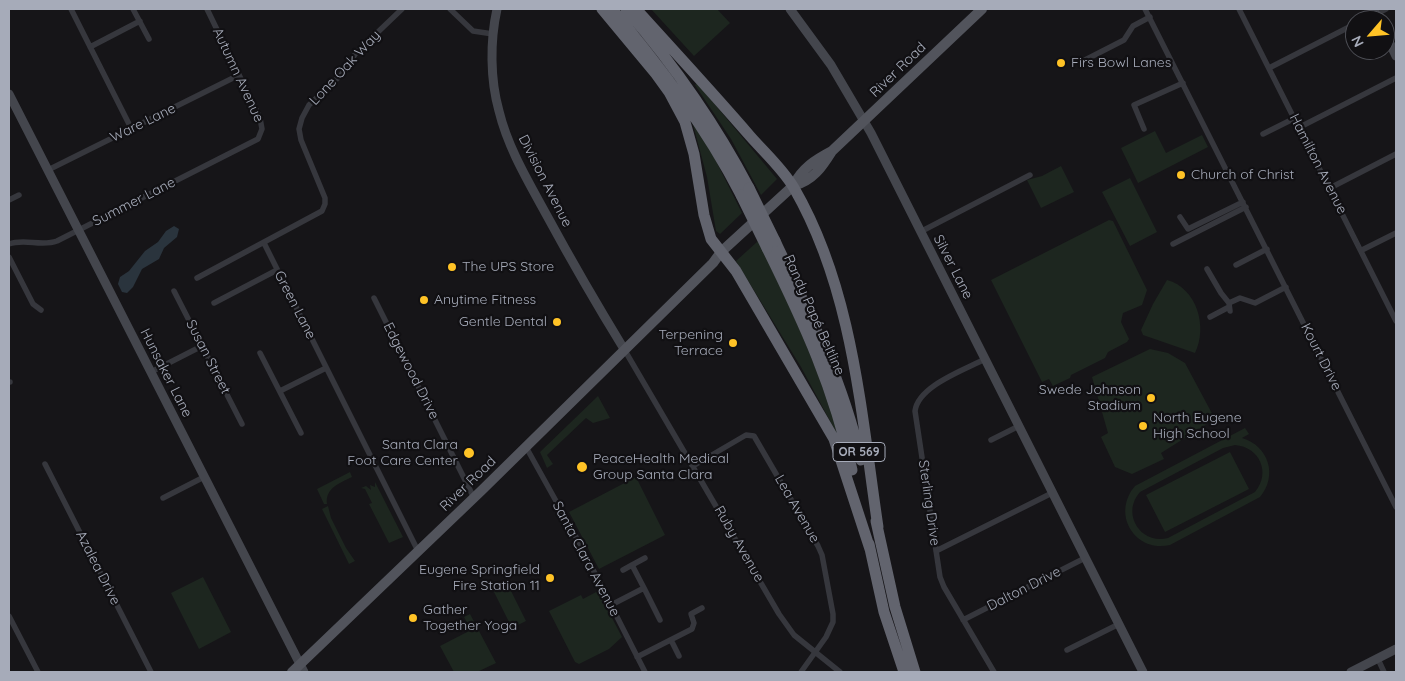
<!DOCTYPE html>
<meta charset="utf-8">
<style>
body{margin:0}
#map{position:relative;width:1405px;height:681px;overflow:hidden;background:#161518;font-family:Quicksand,sans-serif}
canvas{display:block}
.frame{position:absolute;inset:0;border:10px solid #a6abb9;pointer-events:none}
.north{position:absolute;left:1345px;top:10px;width:50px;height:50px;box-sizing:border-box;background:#111013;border:1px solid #4d4e55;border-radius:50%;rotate:243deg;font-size:14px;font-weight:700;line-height:20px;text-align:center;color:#a6abb9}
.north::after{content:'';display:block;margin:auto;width:18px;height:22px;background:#ffc326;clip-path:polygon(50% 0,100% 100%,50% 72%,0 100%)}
</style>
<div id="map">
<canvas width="1405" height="681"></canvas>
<div class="frame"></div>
<div class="north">N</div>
</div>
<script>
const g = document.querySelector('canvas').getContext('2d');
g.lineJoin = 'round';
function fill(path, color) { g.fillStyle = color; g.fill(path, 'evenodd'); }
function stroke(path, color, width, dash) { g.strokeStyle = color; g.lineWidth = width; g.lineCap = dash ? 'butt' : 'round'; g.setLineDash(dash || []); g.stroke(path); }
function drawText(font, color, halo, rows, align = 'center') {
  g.font = font + ' Quicksand,sans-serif'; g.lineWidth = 4.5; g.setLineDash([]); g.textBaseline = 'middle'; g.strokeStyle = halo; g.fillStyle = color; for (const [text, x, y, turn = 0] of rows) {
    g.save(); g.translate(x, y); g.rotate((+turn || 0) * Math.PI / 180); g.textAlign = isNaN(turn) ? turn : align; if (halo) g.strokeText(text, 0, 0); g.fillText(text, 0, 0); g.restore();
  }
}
const green = new Path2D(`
 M 651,9 L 717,9 L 730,23 L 694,56 Z
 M 697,83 L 777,179 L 761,195 L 731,139 L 695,85 Z
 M 692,121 L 704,137 L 742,213 L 720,234 L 716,231 L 707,177 Z
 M 1155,131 L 1166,153 L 1202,135 L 1208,147 L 1138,183 L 1121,148 Z
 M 1061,166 L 1074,192 L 1041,208 L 1027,180 L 1042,176 Z
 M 1130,178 L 1157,232 L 1130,246 L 1102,192 Z
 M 1109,220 L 1113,221 L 1147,290 L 1142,305 L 1123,313 L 1121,322 L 1129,339 L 1127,342 L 1108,352 L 1105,358 L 1071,375 L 1070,378 L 1053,386 L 1049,379 L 1042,382 L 991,280 Z
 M 758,241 C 791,306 816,364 839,433 L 837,434 L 801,367 L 736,261 Z
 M 1167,280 C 1197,288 1208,327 1195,353 L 1143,335 L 1141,330 L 1153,304 Z
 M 1150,349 L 1168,353 L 1185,363 L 1215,419 L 1161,453 L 1164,459 L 1132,474 L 1115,467 L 1101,437 L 1108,433 L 1092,377 Z
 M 598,396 L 610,418 L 593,423 L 586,418 L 547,455 L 553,464 L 547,468 L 540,452 Z
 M 1245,428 L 1249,434 L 1242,438 C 1269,446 1278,476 1260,497 L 1170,545 C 1135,553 1111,514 1135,486 ZM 1235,445 C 1260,447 1271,473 1255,492 L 1168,538 C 1140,545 1121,513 1140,492 L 1223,448 Z
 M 1230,452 L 1249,489 L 1165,532 L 1146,495 Z
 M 350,472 L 352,477 C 340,483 325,488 327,504 L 324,504 L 317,489 Z
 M 636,477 L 665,535 L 599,569 L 569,512 Z
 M 375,482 L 403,537 L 389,543 L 369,504 L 372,503 L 365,489 L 361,488 L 366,486 L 371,490 L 370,485 L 375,487 Z
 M 328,506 L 331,518 L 346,548 L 355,561 L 349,564 L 322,509 Z
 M 203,577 L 231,632 L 199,649 L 171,593 Z
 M 506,581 L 526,621 L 512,628 L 492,588 Z
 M 598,591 L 622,637 L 609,649 L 579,664 L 575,662 L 549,611 L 581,595 L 583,599 Z
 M 470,614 L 496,663 L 477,672 L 454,672 L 440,646 L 471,630 L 464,617 Z`);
const water = new Path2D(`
 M 174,226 L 179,229 L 177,237 L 164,248 L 159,259 L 142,269 L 133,287 L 127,293 L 122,292 L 118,284 L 120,277 L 129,271 L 145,251 L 158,242 L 166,231 Z`);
const street = new Path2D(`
 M 71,9 L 131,128
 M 133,9 L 149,39
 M 450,9 L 473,31 L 493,34
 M 1145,9 L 1396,507
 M 1239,9 L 1396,321
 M 1364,20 L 1386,9
 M 90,47 L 140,21
 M 1083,61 L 1124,40 L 1133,26 L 1150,17
 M 1269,68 L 1355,24
 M 1300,127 L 1396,78
 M 1144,129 L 1134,105 L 1183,83
 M 1263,134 L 1295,118
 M 48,170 L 239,75
 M 1330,188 L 1396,154
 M 9,200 L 19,195
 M 1180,217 L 1188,229 L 1243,202
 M 920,232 L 1030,175
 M 264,243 L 418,551
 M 9,244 C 25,238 41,247 57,241 L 258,139 L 262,129 L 260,118 L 207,9
 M 1173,244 L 1246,207
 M 1362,250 L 1396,233
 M 9,257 L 33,304 L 41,310
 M 1236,265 L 1267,249
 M 1207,269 L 1221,293 L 1229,303
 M 197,278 L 322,211 L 325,204 L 325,198 L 301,140 L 299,129 L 302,118 L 309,105 L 341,75 L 356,53 L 402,9
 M 174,291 L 242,424
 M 374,298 L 474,498
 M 214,303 L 277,270
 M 1230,311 L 1229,303 L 1240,298 L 1255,303 L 1286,287
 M 1210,317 L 1229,307
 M 624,349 L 779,614 L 794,635 L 840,672
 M 260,353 L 301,433
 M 985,359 C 964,370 918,386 915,411 L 940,577 L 944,587 L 994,672
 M 151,372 L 202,346
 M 9,382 L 10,382
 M 280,391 L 326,368
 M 991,440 L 1019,426
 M 526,447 L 581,546 L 645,672
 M 45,464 L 151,672
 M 693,466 L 746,435 L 754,436 L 818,546 L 822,555 L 833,614 L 833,622 L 826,637 L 801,672
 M 163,498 L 204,477
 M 936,551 L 1052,493
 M 623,570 L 632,565
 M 644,588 L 632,565 L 645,558
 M 611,605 L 644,588 L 660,620
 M 9,616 L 38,672
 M 963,620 L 1085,558
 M 671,640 L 679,656
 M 1067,650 L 1119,624
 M 637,657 L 692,629 L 694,623 L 691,614 L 702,608
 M 1378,659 L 1384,672`);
const secondary = new Path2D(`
 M 497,9 C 490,41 490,79 499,111 C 508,148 528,181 546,214 C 571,260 597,305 624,349
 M 790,9 L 831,65 L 871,133 L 1143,672
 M 1373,9 L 1379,20
 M 1385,33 L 1396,56
 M 9,94 L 304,672
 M 1351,672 L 1396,649`);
const primary = new Path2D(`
 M 793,186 C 813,181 822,167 832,151 L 982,9
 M 292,672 L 481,491 L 713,263 L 721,252 L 793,186 C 802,168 815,160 832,151`);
const highway = new Path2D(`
 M 602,9 L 656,74 L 669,92 L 685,122 L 694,154 L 704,215 L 711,239 L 736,271 L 834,439 L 870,549
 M 612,9 C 661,68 706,127 741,195
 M 626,9 C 673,64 715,123 749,188
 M 636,9 C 674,51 713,93 750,136 C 764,152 783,169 794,188 C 853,290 861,413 878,527
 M 775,241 C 809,312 843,382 861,460
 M 767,248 C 804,323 834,388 852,470
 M 876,521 L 895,607 L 915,672
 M 869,544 L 884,612 L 904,672`);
const highwayBridge = new Path2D(`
 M 749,188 L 775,241
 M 741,195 L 767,248`);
const markers = [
 [1061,63,5,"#ffc326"],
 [1181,175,5,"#ffc326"],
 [452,267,5,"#ffc326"],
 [424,300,5,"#ffc326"],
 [557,322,5,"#ffc326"],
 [733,343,5,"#ffc326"],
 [1151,398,5,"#ffc326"],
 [1143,426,5,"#ffc326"],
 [469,453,6,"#ffc326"],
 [582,467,6,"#ffc326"],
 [550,578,5,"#ffc326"],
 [413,618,5,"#ffc326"]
];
const shields = [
 [859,452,52]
];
const shieldNames = [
 ["OR 569",859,452]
];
const poiNames = [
 ["Firs Bowl Lanes",1071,63],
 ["Church of Christ",1191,175],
 ["The UPS Store",462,267],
 ["Anytime Fitness",434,300],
 ["Gentle Dental",547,322,"right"],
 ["Terpening",723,335,"right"],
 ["Terrace",723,351,"right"],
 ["Swede Johnson",1141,390,"right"],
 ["Stadium",1141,406,"right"],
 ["North Eugene",1153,418],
 ["High School",1153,434],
 ["Santa Clara",458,445,"right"],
 ["Foot Care Center",458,461,"right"],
 ["PeaceHealth Medical",593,459],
 ["Group Santa Clara",593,475],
 ["Eugene Springfield",540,570,"right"],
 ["Fire Station 11",540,586,"right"],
 ["Gather",423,610],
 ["Together Yoga",423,626]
];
const streetNames = [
 ["Lone Oak Way",345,68,-47],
 ["River Road",898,70,-44],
 ["Autumn Avenue",238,75,65],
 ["Ware Lane",143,123,-26],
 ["Hamilton Avenue",1318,164,63],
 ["Division Avenue",545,181,63],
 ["Summer Lane",134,202,-27],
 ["Silver Lane",953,267,63],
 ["Green Lane",295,305,63],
 ["Randy Papé Beltline",814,315,66],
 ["Susan Street",208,357,63],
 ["Kourt Drive",1321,357,63],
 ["Edgewood Drive",411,371,63],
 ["Hunsaker Lane",166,373,63],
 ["River Road",468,484,-44],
 ["Sterling Drive",929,503,82],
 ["Lea Avenue",797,509,60],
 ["Ruby Avenue",739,544,60],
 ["Santa Clara Avenue",586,559,62],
 ["Azalea Drive",98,568,63],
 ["Dalton Drive",1024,589,-27]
];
fill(green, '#1d261f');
fill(water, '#2a343d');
stroke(street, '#36373d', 5.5);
stroke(secondary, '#44464d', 9);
stroke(primary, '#52545c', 10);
stroke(highway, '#62646e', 11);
stroke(highwayBridge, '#62646e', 11);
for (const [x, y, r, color] of markers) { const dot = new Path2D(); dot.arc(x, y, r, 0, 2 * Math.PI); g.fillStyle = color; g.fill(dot); stroke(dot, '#111013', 2); }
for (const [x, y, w] of shields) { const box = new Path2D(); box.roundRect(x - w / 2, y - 9.5, w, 19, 4); g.fillStyle = '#111013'; g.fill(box); stroke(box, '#a6abb9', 1); }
drawText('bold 12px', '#a6abb9', null, shieldNames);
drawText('14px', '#a6abb9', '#111013', poiNames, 'left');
drawText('14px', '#a6abb9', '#111013', streetNames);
</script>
